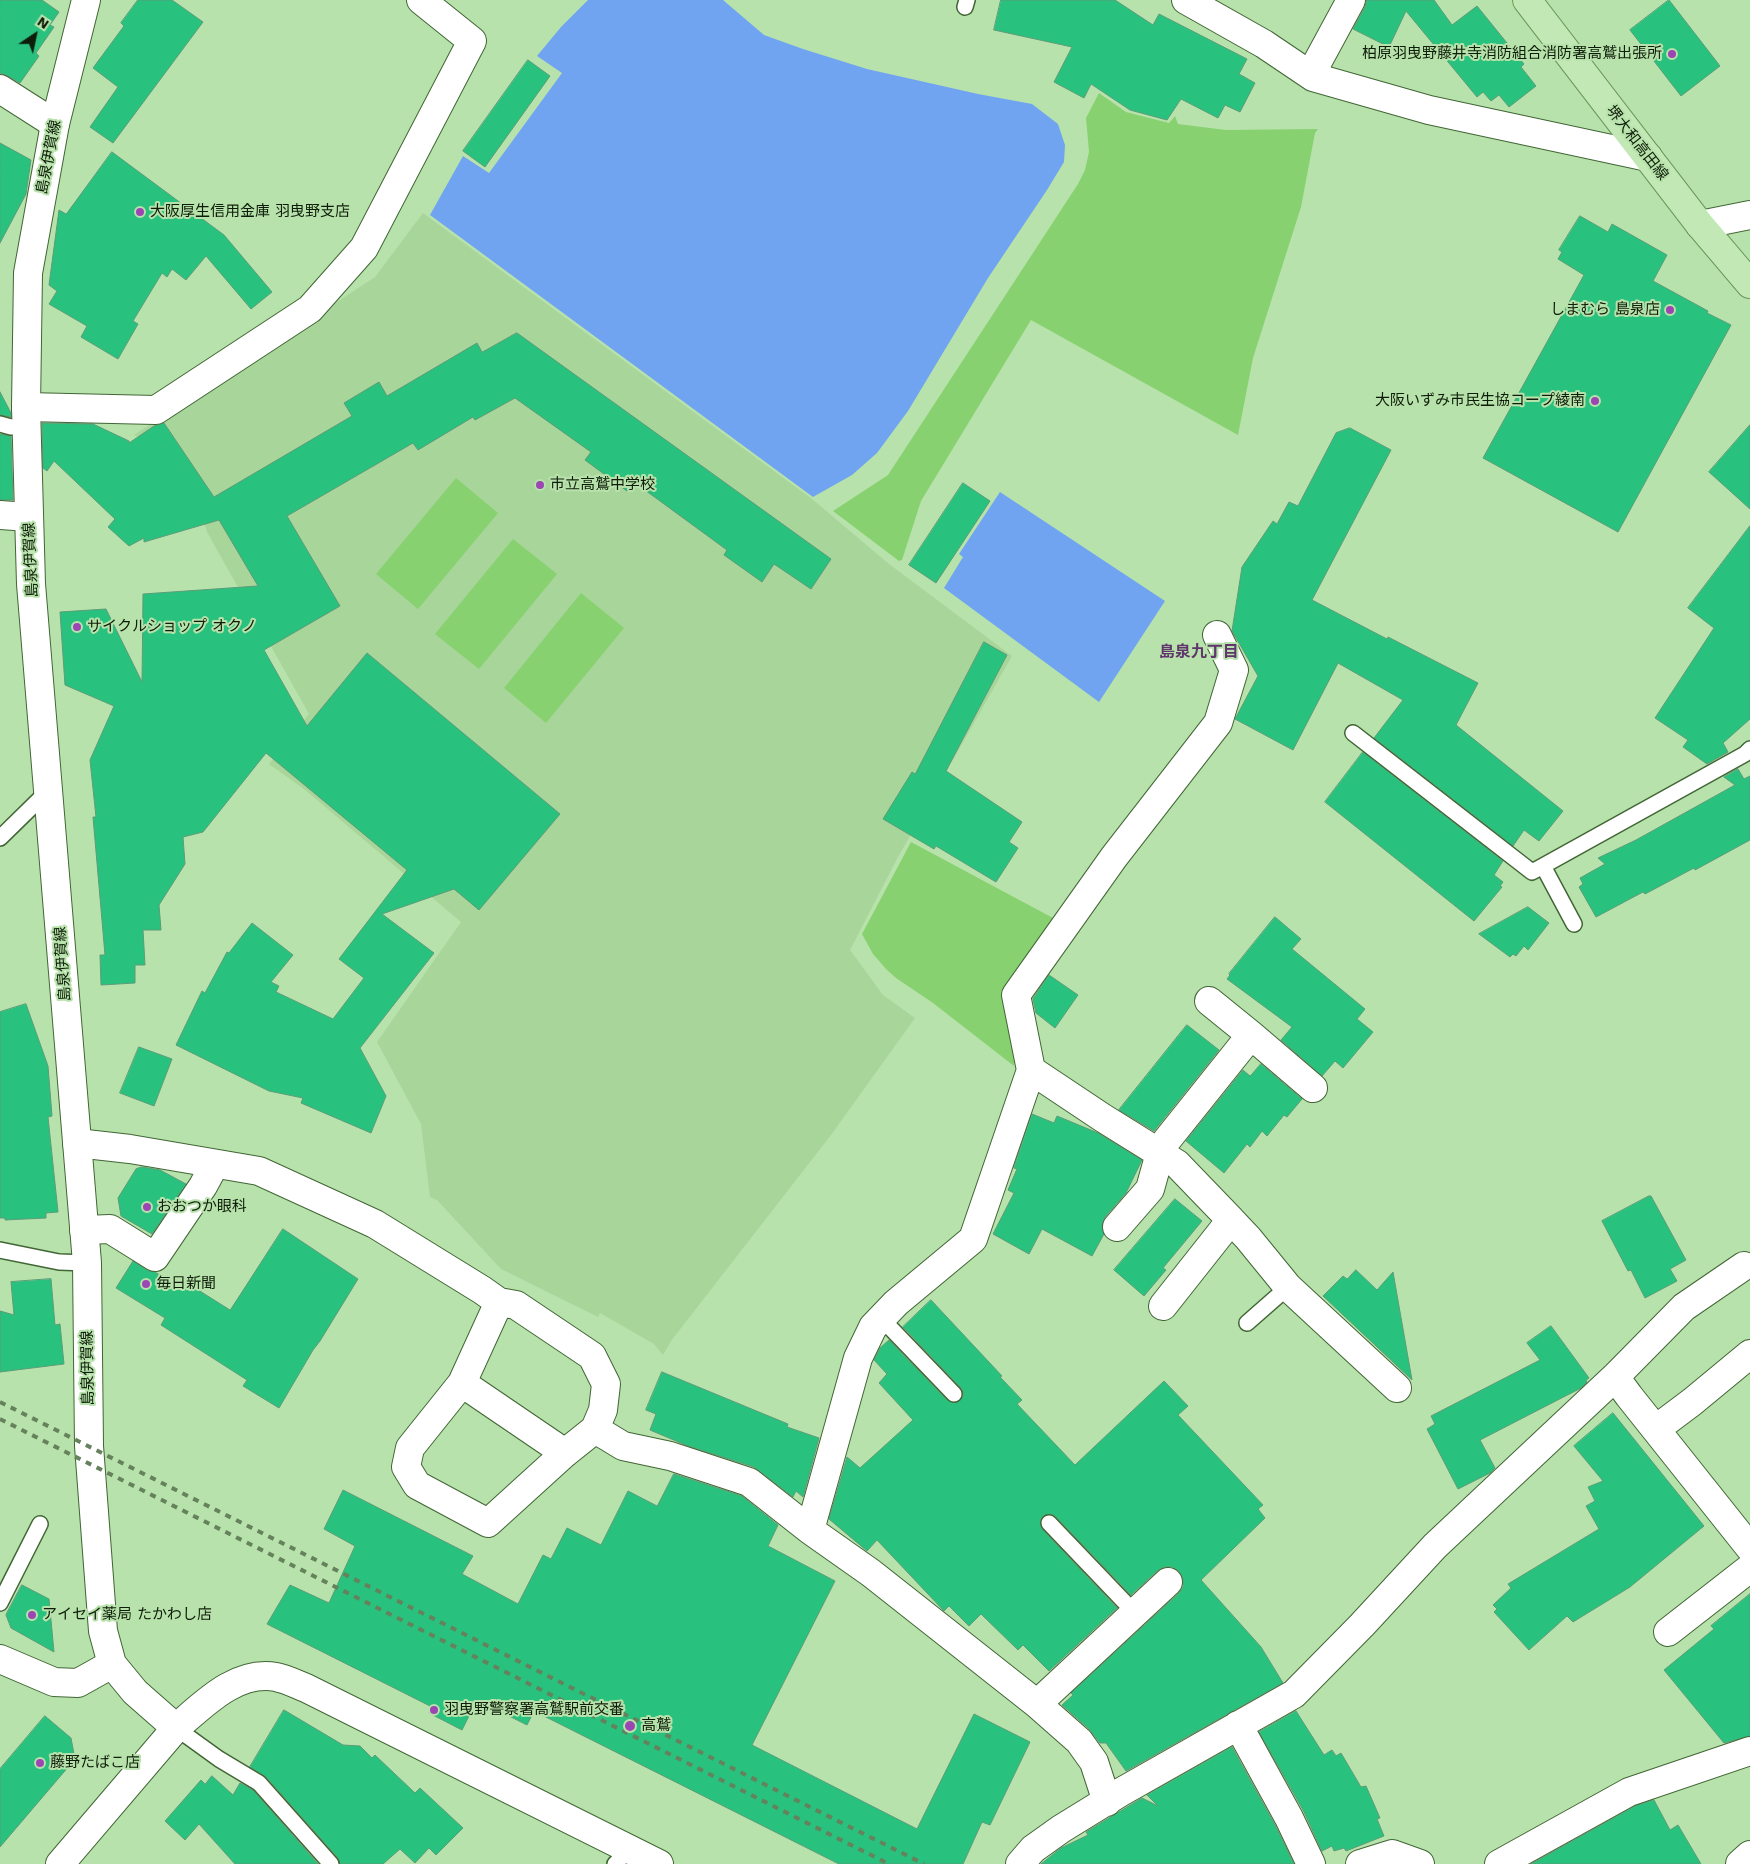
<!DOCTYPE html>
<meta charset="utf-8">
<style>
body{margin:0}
#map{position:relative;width:1750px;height:1864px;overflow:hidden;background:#b8e2ab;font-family:"Work Sans",sans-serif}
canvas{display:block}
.north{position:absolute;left:10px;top:10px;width:50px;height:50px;-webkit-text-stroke:4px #b8e2ab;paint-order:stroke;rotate:34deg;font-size:14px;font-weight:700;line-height:20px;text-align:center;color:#0e1d09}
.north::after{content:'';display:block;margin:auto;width:18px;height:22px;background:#0e1d09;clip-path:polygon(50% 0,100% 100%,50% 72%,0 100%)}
</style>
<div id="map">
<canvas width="1750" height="1864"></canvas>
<div class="north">N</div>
</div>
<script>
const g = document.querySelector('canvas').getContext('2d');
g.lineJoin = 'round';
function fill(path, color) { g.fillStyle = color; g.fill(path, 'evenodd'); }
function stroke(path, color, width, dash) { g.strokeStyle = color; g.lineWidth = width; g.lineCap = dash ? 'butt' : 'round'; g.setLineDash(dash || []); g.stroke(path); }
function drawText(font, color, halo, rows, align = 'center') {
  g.font = font + ' "Work Sans","Noto Sans JP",sans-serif'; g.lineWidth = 4; g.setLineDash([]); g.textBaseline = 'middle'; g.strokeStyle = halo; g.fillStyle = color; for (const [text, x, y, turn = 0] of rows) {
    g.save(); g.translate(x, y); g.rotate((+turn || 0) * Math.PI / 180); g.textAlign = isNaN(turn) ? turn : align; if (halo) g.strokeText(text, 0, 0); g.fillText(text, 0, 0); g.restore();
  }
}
const built = new Path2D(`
 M 423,213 L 812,499 L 889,564 L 1012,656 L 898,857 L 850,950 L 883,995 L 915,1018 L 831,1135 L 671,1341 L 663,1355 L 654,1344 L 600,1313 L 598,1317 L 501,1269 L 437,1200 L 430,1197 L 421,1124 L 377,1042 L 461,922 L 304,789 L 269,764 L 309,714 L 207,532 L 195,495 L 163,447 L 134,435 L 375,277 Z`);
const green = new Path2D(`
 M 1099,93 L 1126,112 L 1169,123 L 1175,116 L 1178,124 L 1226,130 L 1318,129 L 1315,133 L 1301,207 L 1253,358 L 1238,435 L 1031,320 L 921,501 L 902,560 L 899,561 L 833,511 L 888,475 L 1078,184 L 1085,170 L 1089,152 L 1086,118 Z
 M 456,478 L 498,513 L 418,609 L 376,574 Z
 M 513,539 L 557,574 L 479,669 L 435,634 Z
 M 581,593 L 624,628 L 546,723 L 504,688 Z
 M 911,842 L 1053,918 L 1004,989 L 1015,1047 L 1014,1066 L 933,1003 L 896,978 L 886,969 L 873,954 L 862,934 Z`);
const water = new Path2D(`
 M 588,0 L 723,0 L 764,35 L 803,49 L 867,69 L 978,94 L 1032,104 L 1058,124 L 1065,145 L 1064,162 L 1047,190 L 988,278 L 908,411 L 877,453 L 852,475 L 813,497 L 430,215 L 463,156 L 489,173 L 562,73 L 537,56 L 561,27 Z
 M 1000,492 L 1165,601 L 1099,702 L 944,588 L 963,557 L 959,554 Z`);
const building = new Path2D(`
 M 0,0 L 42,0 L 59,12 L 50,25 L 54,27 L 36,53 L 39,56 L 20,83 L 8,76 L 0,73 Z
 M 138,0 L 172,0 L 203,22 L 113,143 L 90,127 L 118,87 L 93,68 L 124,26 L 121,23 Z
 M 1001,0 L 1115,0 L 1153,25 L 1159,14 L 1247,59 L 1239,74 L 1255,83 L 1240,112 L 1225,105 L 1218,118 L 1181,99 L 1167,120 L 1130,110 L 1091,84 L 1084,98 L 1054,82 L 1072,47 L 994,30 Z
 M 1367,0 L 1434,0 L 1452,25 L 1477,6 L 1524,64 L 1521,67 L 1536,86 L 1509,107 L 1499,95 L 1491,101 L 1483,92 L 1477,97 L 1406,11 L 1389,47 L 1353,29 L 1365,7 Z
 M 1669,0 L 1720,66 L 1681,96 L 1630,30 Z
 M 528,60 L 550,76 L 485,167 L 463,151 Z
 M 0,143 L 31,160 L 26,194 L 0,243 Z
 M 112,152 L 224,235 L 272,292 L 251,309 L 206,256 L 186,280 L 172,269 L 167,277 L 162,273 L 133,321 L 138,324 L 118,359 L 81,337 L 87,326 L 49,304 L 57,291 L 49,285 L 59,210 L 66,214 Z
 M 1580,216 L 1608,232 L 1612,224 L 1667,255 L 1653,281 L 1708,311 L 1707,313 L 1731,325 L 1618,532 L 1483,458 L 1584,275 L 1558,259 L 1562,252 L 1559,250 Z
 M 517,333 L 831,559 L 811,589 L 774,564 L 762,582 L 724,555 L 727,550 L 634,482 L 627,491 L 585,460 L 591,452 L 515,398 L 475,420 L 473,417 L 418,450 L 413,443 L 287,516 L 340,606 L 264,650 L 307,726 L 367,653 L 560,814 L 479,910 L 454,889 L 382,914 L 434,953 L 360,1048 L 386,1096 L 371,1133 L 301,1103 L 303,1098 L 269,1091 L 176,1045 L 202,991 L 205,993 L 227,952 L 229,953 L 252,923 L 293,955 L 271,982 L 279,986 L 276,992 L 333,1019 L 364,978 L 339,959 L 407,870 L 266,753 L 203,832 L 183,837 L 185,864 L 159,905 L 161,930 L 143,930 L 145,965 L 135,965 L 135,983 L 101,985 L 100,955 L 105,955 L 93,817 L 96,817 L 90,760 L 114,706 L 65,685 L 60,612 L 106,609 L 142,682 L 143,594 L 258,586 L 219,520 L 144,542 L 144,538 L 129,546 L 108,527 L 115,519 L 54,461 L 47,471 L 43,468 L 42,423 L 93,424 L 129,441 L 129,443 L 154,426 L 164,423 L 214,497 L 352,416 L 344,403 L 379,382 L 387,396 L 477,343 L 482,352 Z
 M 0,392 L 11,413 L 11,417 L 0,415 Z
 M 1750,425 L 1750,509 L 1709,472 Z
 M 1350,428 L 1391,450 L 1312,600 L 1387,639 L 1388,637 L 1478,683 L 1456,725 L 1563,811 L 1539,841 L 1524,830 L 1513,846 L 1374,738 L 1403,700 L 1338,663 L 1293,750 L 1235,719 L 1258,676 L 1232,631 L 1242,567 L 1273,521 L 1277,524 L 1289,502 L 1298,506 L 1336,433 Z
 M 0,434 L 11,436 L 13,500 L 0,500 Z
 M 963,483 L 990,501 L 936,583 L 909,565 Z
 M 1750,526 L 1750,719 L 1723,743 L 1728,752 L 1707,764 L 1683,747 L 1688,740 L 1655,718 L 1714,628 L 1688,608 Z
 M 984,642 L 1007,655 L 946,771 L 1022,822 L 1009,842 L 1018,848 L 996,882 L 936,846 L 934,849 L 883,819 L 912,772 L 915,774 Z
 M 1363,752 L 1503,861 L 1494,875 L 1503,882 L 1500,886 L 1502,887 L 1474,921 L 1325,802 Z
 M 1738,769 L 1744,779 L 1750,776 L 1750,840 L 1695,870 L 1694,868 L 1645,894 L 1643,892 L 1596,917 L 1579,887 L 1583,884 L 1580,878 L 1605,864 L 1598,858 L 1636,840 L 1735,785 L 1724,777 Z
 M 1528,907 L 1549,923 L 1528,950 L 1524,946 L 1516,956 L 1513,954 L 1510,957 L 1479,934 Z
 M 1275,917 L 1301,939 L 1292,949 L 1365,1009 L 1357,1019 L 1373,1032 L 1343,1068 L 1335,1061 L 1322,1076 L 1281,1040 L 1292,1027 L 1227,979 L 1230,975 L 1229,974 Z
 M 1049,975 L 1078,995 L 1055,1028 L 1036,1013 L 1033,999 Z
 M 26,1004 L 48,1066 L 52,1116 L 48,1117 L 58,1212 L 46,1213 L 46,1218 L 5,1220 L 5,1218 L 0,1218 L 0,1012 Z
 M 1187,1025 L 1219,1050 L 1154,1131 L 1119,1110 Z
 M 139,1047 L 172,1059 L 154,1106 L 120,1093 Z
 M 1261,1064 L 1302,1099 L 1287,1117 L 1284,1115 L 1267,1136 L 1262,1131 L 1250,1147 L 1247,1144 L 1224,1173 L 1186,1141 L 1243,1070 L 1250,1076 Z
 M 1032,1114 L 1054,1123 L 1057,1116 L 1098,1133 L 1142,1160 L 1126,1193 L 1105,1217 L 1102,1225 L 1104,1234 L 1092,1256 L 1042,1229 L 1029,1254 L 993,1234 L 1014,1193 L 1008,1190 L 1017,1169 L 1014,1168 Z
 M 142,1167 L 160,1170 L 186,1184 L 152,1234 L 121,1216 L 118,1198 L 136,1169 Z
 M 1649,1196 L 1651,1196 L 1686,1260 L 1670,1269 L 1677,1281 L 1645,1298 L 1631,1270 L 1628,1271 L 1602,1221 Z
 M 1175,1199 L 1202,1221 L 1163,1268 L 1166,1270 L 1144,1296 L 1114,1270 Z
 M 283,1229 L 358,1279 L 320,1341 L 313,1350 L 279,1408 L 243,1386 L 247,1380 L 161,1325 L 165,1318 L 116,1288 L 133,1261 L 147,1270 L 155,1272 L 183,1289 L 187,1283 L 230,1310 Z
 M 1356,1270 L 1377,1290 L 1393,1272 L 1412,1380 L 1323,1296 L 1343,1276 L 1347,1279 Z
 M 51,1279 L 55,1325 L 60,1324 L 64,1364 L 0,1372 L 0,1311 L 14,1315 L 11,1282 Z
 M 931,1300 L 1002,1376 L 1000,1377 L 1022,1400 L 1017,1404 L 1075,1465 L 1164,1381 L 1188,1406 L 1178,1415 L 1263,1505 L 1258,1509 L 1265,1518 L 1201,1580 L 1261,1647 L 1283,1683 L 1126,1771 L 1106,1743 L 1100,1743 L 1089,1729 L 1062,1705 L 1073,1695 L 1071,1693 L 1179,1593 L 1183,1587 L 1183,1579 L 1179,1571 L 1172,1567 L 1164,1567 L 1157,1571 L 1131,1595 L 1056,1517 L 1051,1514 L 1043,1516 L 1040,1521 L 1042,1529 L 1117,1608 L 1049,1671 L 1023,1645 L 1018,1650 L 981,1614 L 969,1626 L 949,1606 L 944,1611 L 877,1540 L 867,1551 L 829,1519 L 847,1457 L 860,1468 L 913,1420 L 879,1383 L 887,1374 L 874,1360 L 880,1348 L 889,1340 L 947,1400 L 956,1403 L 963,1397 L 963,1392 L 961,1388 L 903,1327 Z
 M 1551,1326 L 1589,1378 L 1586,1380 L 1587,1382 L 1581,1388 L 1480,1440 L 1495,1468 L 1490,1473 L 1458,1489 L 1427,1429 L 1435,1424 L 1431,1416 L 1540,1360 L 1527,1343 Z
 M 662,1372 L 788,1424 L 787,1427 L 819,1438 L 803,1497 L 796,1491 L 793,1497 L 754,1467 L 688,1446 L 650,1430 L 656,1414 L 646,1410 Z
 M 1613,1413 L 1704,1526 L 1630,1587 L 1573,1622 L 1567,1616 L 1529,1650 L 1494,1612 L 1497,1609 L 1493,1605 L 1511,1588 L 1508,1584 L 1599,1529 L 1586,1506 L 1595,1501 L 1588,1487 L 1603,1481 L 1574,1446 Z
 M 674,1474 L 742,1496 L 778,1525 L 768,1546 L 835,1581 L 752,1745 L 917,1829 L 974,1714 L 1030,1742 L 990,1825 L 982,1822 L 963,1864 L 839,1864 L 534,1711 L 527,1725 L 477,1700 L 462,1730 L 429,1713 L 432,1707 L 267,1624 L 290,1585 L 329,1603 L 355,1546 L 324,1529 L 343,1490 L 473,1556 L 462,1574 L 518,1604 L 543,1555 L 551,1559 L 567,1528 L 601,1545 L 628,1491 L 657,1506 Z
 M 22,1585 L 49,1599 L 54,1652 L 11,1628 L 6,1615 Z
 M 1750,1594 L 1750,1736 L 1724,1743 L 1664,1670 L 1714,1629 L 1711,1626 Z
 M 284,1710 L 343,1745 L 360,1746 L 372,1758 L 375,1755 L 415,1793 L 420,1788 L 463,1828 L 436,1855 L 429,1848 L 415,1863 L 400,1849 L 383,1864 L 340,1864 L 338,1858 L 266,1777 L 250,1767 Z
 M 1296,1711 L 1324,1755 L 1332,1750 L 1336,1756 L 1341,1753 L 1361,1787 L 1366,1786 L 1380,1818 L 1377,1819 L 1384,1836 L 1346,1851 L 1344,1848 L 1334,1851 L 1332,1846 L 1322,1851 L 1303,1810 L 1259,1732 Z
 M 45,1716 L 71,1738 L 75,1759 L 0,1847 L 0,1769 Z
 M 1232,1747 L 1275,1825 L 1294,1864 L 1041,1864 L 1061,1848 L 1088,1835 L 1086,1832 L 1142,1798 L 1158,1806 L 1147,1795 Z
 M 212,1776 L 233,1795 L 240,1783 L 253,1790 L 318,1864 L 235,1864 L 199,1824 L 185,1840 L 165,1821 L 201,1780 L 205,1784 Z
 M 1654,1800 L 1670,1830 L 1678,1825 L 1701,1864 L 1531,1864 L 1635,1806 Z`);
const service = new Path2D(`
 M 965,7 L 967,0
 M 0,424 L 11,427 L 27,426
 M 1353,733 L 1532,872 L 1745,754 L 1750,749
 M 0,838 L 49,790
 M 1543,866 L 1574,924
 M 0,1250 L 59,1262 L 87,1263
 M 881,1318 L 954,1394
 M 1247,1323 L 1288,1287
 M 1049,1523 L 1135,1613
 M 0,1603 L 40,1524
 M 176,1728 L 219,1759 L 259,1783 L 331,1864
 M 615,1864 L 629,1849`);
const minor = new Path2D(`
 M 1186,0 L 1264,44 L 1313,77 L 1429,110 L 1648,157
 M 1313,77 L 1318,61 L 1351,0
 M 0,89 L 55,124
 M 1700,225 L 1750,215
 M 26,407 L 156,410 L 310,309 L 364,248 L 472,41 L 421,0
 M 0,515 L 28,517
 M 1209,1001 L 1251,1035
 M 1031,1070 L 1103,1118 L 1177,1164 L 1231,1220 L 1163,1306
 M 77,1143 L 130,1149 L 259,1171 L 375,1224 L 482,1290 L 499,1302 L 516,1305 L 592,1356 L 606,1384 L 603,1410 L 595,1429 L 565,1453 L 488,1523 L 417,1485 L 406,1467 L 410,1448 L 462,1383 L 499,1302
 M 1231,1220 L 1248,1238 L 1288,1287 L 1397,1388
 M 1117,1227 L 1150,1189 L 1160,1153 L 1167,1140 L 1251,1035 L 1313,1088
 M 84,1230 L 110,1229 L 155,1257 L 203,1186 L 215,1164
 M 1615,1377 L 1629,1396 L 1750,1548
 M 462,1383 L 565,1453
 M 595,1429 L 623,1446 L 670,1456 L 749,1482 L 810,1530 L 871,1573 L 1037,1704 L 1168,1582
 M 1656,1429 L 1692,1402 L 1750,1354
 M 810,1530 L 858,1358 L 873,1327 L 896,1303 L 973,1239 L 1031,1070 L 1016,995 L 1114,857 L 1218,723 L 1234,670 L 1217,635
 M 1668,1632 L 1750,1568
 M 0,1659 L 54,1682 L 78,1683 L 112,1664
 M 1037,1704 L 1079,1741 L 1094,1762 L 1107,1802
 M 1238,1725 L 1289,1818 L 1311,1864
 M 1020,1864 L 1033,1849 L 1061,1829 L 1121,1792 L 1294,1694 L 1362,1625 L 1435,1546 L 1615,1377 L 1684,1307 L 1744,1266
 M 1360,1864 L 1392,1854 L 1420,1864
 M 1499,1864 L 1629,1792 L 1750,1751
 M 1740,1864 L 1750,1855`);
const tertiary = new Path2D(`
 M 176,1728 C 204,1704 236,1670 276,1677 C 286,1679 296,1684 306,1688 L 659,1864`);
const secondary = new Path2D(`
 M 60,1864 L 176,1728 L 135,1692 L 112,1664 L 103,1631 L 89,1446 L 87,1263 L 31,584 L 26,407 L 28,273 L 55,124 L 86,0`);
const primary = new Path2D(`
 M 1527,0 L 1700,225 L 1750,284`);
const rail = new Path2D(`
 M 0,1402 L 924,1864
 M 0,1419 L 889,1864`);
const markers = [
 [1672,54,5,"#9c46b4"],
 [140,212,5,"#9c46b4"],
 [1670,310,5,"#9c46b4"],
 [1595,401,5,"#9c46b4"],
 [540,485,5,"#9c46b4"],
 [77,627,5,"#9c46b4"],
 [147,1207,5,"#9c46b4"],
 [146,1284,5,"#9c46b4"],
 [32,1615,5,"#9c46b4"],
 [434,1710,5,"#9c46b4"],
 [630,1726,6,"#9c46b4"],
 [40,1763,5,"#9c46b4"]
];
const poiNames = [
 ["柏原羽曳野藤井寺消防組合消防署高鷲出張所",1662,54,"right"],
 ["大阪厚生信用金庫 羽曳野支店",150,212],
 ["しまむら 島泉店",1660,310,"right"],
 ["大阪いずみ市民生協コープ綾南",1585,401,"right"],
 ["市立高鷲中学校",550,485],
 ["サイクルショップ オクノ",87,627],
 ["おおつか眼科",157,1207],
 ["毎日新聞",156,1284],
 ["アイセイ薬局 たかわし店",42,1615],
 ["羽曳野警察署高鷲駅前交番",444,1710],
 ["高鷲",641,1726],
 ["藤野たばこ店",50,1763]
];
const streetNames = [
 ["堺大和高田線",1637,143,52],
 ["島泉伊賀線",49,157,-79],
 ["島泉伊賀線",31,560,-93],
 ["島泉伊賀線",63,964,-94],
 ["島泉伊賀線",88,1368,-91]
];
const neighbourhoodNames = [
 ["島泉九丁目",1199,652]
];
fill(built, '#a8d59a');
fill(green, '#88d170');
fill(water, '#70a4f1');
fill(building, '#28c17e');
stroke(building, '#5c9c78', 1);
stroke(service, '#416635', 18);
stroke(minor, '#416635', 30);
stroke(tertiary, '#416635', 30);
stroke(secondary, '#416635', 30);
stroke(primary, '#689859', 30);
stroke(service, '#fff', 15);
stroke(minor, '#fff', 28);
stroke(tertiary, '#fff', 28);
stroke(secondary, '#fff', 28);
stroke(primary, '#c2e9b5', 28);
stroke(rail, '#65825c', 4, [6, 6]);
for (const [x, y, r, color] of markers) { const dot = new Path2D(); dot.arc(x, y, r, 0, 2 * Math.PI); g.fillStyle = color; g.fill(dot); stroke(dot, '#b8e2ab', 2); }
drawText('15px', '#0e1d09', '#b8e2ab', poiNames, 'left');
drawText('15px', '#0e1d09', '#b8e2ab', streetNames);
drawText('bold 16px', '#5f356b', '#b8e2ab', neighbourhoodNames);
</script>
